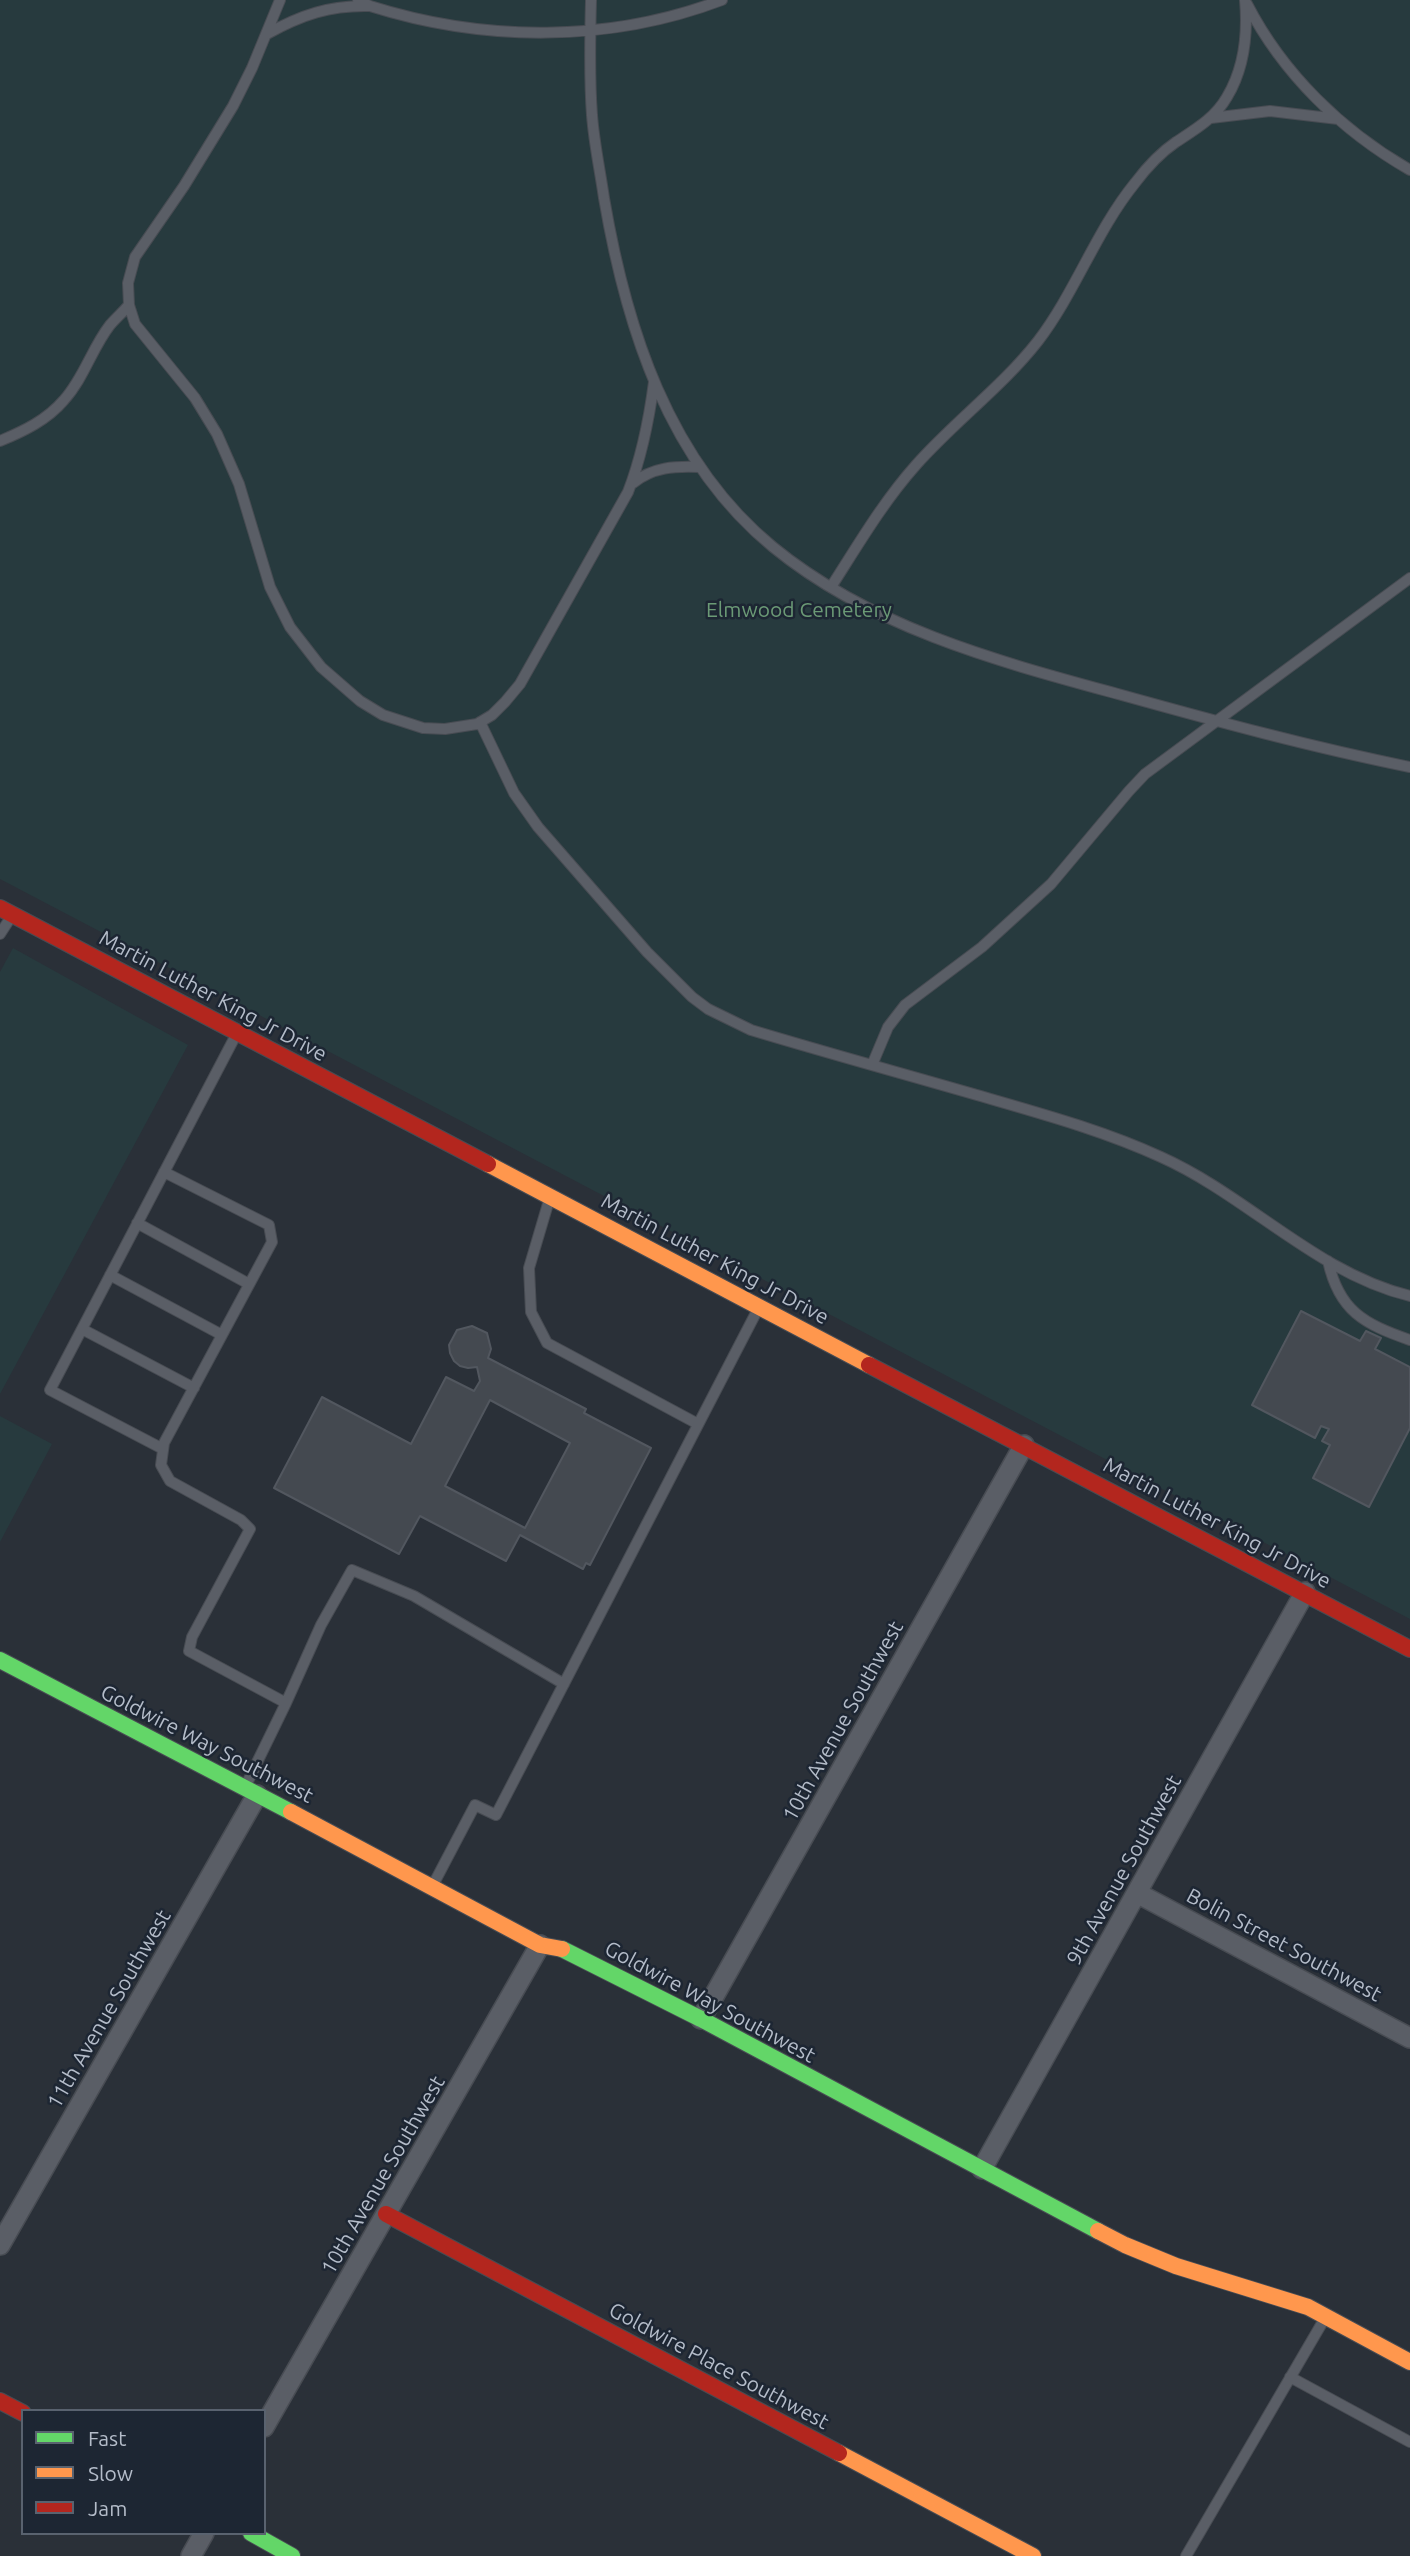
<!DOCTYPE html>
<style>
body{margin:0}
#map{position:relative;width:1410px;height:2556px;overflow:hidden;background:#2a3038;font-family:Ubuntu,sans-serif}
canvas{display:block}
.legend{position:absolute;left:21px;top:2409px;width:245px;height:126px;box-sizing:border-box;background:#1d2633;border:2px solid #59626f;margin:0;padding:9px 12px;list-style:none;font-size:21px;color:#b4bcc9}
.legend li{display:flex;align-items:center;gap:14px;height:35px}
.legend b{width:35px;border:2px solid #59626f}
</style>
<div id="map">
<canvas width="1410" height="2556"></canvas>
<ul class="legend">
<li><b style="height:9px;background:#63d668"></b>Fast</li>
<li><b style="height:9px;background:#ff974d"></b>Slow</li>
<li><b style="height:9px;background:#b3261e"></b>Jam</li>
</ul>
</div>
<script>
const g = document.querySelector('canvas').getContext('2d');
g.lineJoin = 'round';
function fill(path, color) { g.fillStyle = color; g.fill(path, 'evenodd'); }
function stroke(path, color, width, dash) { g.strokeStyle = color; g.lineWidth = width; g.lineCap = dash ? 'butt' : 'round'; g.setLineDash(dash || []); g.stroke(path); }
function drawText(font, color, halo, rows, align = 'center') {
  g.font = font + ' Ubuntu,sans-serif'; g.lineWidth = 5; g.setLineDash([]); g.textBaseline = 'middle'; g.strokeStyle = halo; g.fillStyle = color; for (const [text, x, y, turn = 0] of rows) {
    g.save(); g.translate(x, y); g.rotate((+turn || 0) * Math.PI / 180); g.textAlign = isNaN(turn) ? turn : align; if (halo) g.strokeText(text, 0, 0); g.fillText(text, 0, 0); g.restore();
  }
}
const green = new Path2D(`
 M 0,0 L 1410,0 L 1410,1619 L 0,879 Z
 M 13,948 L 188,1045 L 0,1394 L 0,972 Z
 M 0,1416 L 52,1444 L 0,1542 Z`);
const building = new Path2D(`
 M 1301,1311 L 1360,1341 L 1366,1331 L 1381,1338 L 1375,1349 L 1410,1367 L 1410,1428 L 1369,1507 L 1313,1478 L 1330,1445 L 1322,1441 L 1329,1429 L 1321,1426 L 1315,1438 L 1252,1405 Z
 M 472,1326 L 487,1333 L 491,1349 L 488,1358 L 586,1409 L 584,1413 L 651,1448 L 590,1565 L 586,1563 L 583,1569 L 520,1535 L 506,1561 L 420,1516 L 399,1554 L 274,1488 L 322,1397 L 411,1444 L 446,1377 L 474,1391 L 480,1381 L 477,1367 L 468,1368 L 460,1366 L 454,1361 L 450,1353 L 449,1345 L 457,1330 ZM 490,1400 L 570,1443 L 525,1528 L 445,1486 Z`);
const lane = new Path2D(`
 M 280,0 L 252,68 L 233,106 L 184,186 L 135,257 L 128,283 L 129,305 L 135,324 L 195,398 L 217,434 L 239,484 L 270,587 L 290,627 L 321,667 L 360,701 L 383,715 L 423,728 L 445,729 L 477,724 L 492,715 L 505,702 L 520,684 L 628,492 C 642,456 649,420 654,382
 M 591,0 C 590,38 589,77 592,115 C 594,143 600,170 604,198 C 626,327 668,461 773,547 C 872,628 997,661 1118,694 C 1215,721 1311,747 1410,767
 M 1247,4 C 1283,74 1342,131 1410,170
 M 370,6 C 484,42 609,43 722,0
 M 267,34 C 301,15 330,5 370,6 L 358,0
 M 1211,118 L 1270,111 L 1338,119
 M 0,441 C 24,431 47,420 64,400 C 84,378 92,348 110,325 C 116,318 123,312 129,305
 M 633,483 C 653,467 675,466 699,467
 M 831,587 C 858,545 883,502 916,465 C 955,421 1002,387 1038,341 C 1076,291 1096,231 1135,183 C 1147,167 1160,153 1176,142 C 1196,129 1215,118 1227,97 C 1245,67 1248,34 1245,0
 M 480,722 L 514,793 L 538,827 L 647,952 L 692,997 L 708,1009 L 751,1030 C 824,1052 897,1072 970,1093 C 1035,1112 1100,1129 1161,1157 C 1248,1196 1316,1273 1410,1296
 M 0,934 L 11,917
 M 872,1065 L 888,1027 L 905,1005 L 982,947 L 1051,884 L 1129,791 L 1145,774 L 1410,578
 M 164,1172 L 269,1225 L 272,1242 L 164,1443 L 161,1465 L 170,1481 L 241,1520 L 250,1529 L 192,1637 L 189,1651 L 286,1703 L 246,1785
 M 550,1197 L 529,1268 L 531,1312 L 547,1343 L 698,1424
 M 137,1223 L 249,1284
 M 1328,1261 C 1339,1311 1364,1324 1410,1340
 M 110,1275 L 222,1335
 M 82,1329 L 194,1388
 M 163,1449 L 50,1390 L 237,1033
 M 286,1703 L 321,1625 L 352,1570 L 414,1596 L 564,1684
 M 433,1885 L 475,1805 L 496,1815 L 759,1307
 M 1290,2377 L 1410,2442
 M 1186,2556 L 1325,2318`);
const street = new Path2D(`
 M 1137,1893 L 1410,2038
 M 701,2019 L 1024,1445
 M 982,2169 L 1305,1592
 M 0,2245 L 257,1795
 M 264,2427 L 540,1945
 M 191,2556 L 204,2533`);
const fast = new Path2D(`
 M 0,1660 L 291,1812
 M 562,1949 L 701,2019 L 1098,2231
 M 251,2533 L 292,2556`);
const slow = new Path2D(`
 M 488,1164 L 869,1365
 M 291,1812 L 540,1945 L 562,1949
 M 1098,2231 L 1125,2245 L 1176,2266 L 1308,2307 L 1410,2362
 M 839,2453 L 1033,2556`);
const jam = new Path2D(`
 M 0,908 L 488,1164
 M 869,1365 L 1410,1649
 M 386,2214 L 839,2453
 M 0,2401 L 23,2413`);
const parkNames = [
 ["Elmwood Cemetery",799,610]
];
const streetNames = [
 ["Martin Luther King Jr Drive",213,996,28],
 ["Martin Luther King Jr Drive",715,1259,28],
 ["Martin Luther King Jr Drive",1217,1523,28],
 ["10th Avenue Southwest",843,1721,-61],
 ["Goldwire Way Southwest",207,1744,27],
 ["9th Avenue Southwest",1124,1870,-61],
 ["Bolin Street Southwest",1284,1945,28],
 ["Goldwire Way Southwest",710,2002,28],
 ["11th Avenue Southwest",109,2009,-60],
 ["10th Avenue Southwest",383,2175,-60],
 ["Goldwire Place Southwest",719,2366,28]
];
fill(green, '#273a3e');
fill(building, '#444950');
stroke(building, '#52575f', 2);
stroke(lane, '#484c53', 12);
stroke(street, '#484c53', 22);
stroke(fast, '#484c53', 18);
stroke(slow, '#484c53', 18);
stroke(jam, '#484c53', 18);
stroke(lane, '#5a5e66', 10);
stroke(street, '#5a5e66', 19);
stroke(fast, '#63d668', 16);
stroke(slow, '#ff974d', 16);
stroke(jam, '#b3261e', 16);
drawText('21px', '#6b9a76', '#1d2633', parkNames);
drawText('21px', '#b4bcc9', '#1d2633', streetNames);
</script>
